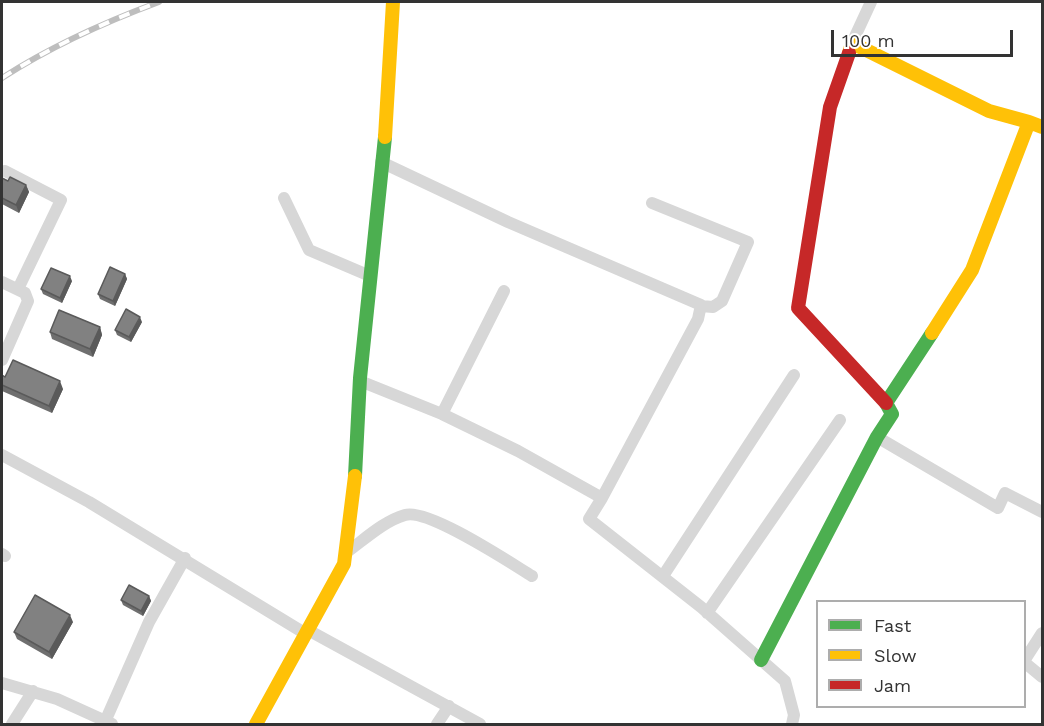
<!DOCTYPE html>
<style>
body{margin:0}
#map{position:relative;width:1044px;height:726px;overflow:hidden;background:#fff;font-family:"Work Sans",sans-serif}
canvas{display:block}
.frame{position:absolute;inset:0;border:3px solid #333;pointer-events:none}
.legend{position:absolute;left:816px;top:600px;width:210px;height:108px;box-sizing:border-box;background:#fff;border:2px solid #adadad;margin:0;padding:8px 10px;list-style:none;font-size:18px;color:#333}
.legend li{display:flex;align-items:center;gap:12px;height:30px}
.legend b{width:30px;border:2px solid #adadad}
.scale{position:absolute;left:831px;top:30px;width:182px;height:27px;box-sizing:border-box;border:3px solid #333;border-top:0;padding-left:8px;font-size:18px;line-height:21px;white-space:nowrap;color:#333;-webkit-text-stroke:4px #fff;paint-order:stroke}
</style>
<div id="map">
<canvas width="1044" height="726"></canvas>
<div class="frame"></div>
<ul class="legend">
<li><b style="height:8px;background:#4caf50"></b>Fast</li>
<li><b style="height:8px;background:#ffc107"></b>Slow</li>
<li><b style="height:8px;background:#c62828"></b>Jam</li>
</ul>
<div class="scale">100 m</div>
</div>
<script>
const g = document.querySelector('canvas').getContext('2d');
g.lineJoin = 'round';
function stroke(path, color, width, dash) { g.strokeStyle = color; g.lineWidth = width; g.lineCap = dash ? 'butt' : 'round'; g.setLineDash(dash || []); g.stroke(path); }
function fill(path, color) { g.fillStyle = color; g.fill(path, 'evenodd'); }
const street = new Path2D(`
 M 852,43 L 871,2
 M 381,162 L 508,222 L 701,305 L 698,319 L 602,498
 M 5,171 L 61,200 L 18,289
 M 284,198 L 309,250 L 370,276
 M 652,203 L 748,242 L 722,301 L 713,307 L 701,306
 M 2,282 L 25,293 L 28,301 L 2,360
 M 360,381 L 442,414 L 518,451 L 602,498 L 589,519 L 701,607 L 785,681 L 794,715 L 792,724
 M 442,414 L 504,291
 M 877,437 L 998,508 L 1005,493 L 1042,512
 M 2,455 L 89,502 L 306,634
 M 347,552 C 365,539 384,521 405,515 C 428,508 509,562 532,576
 M 2,554 L 5,556
 M 663,576 L 794,375
 M 707,613 L 840,420
 M 308,630 L 480,724
 M 1024,661 L 1042,633
 M 1024,662 L 1042,677
 M 2,683 L 57,699 L 112,724
 M 12,724 L 33,691
 M 104,724 L 149,622 L 185,558
 M 437,724 L 449,706`);
const fast = new Path2D(`
 M 355,476 L 360,378 L 385,137
 M 761,660 L 877,437 L 892,414 L 886,403 L 932,333`);
const slow = new Path2D(`
 M 849,53 L 852,43 L 989,111 L 1029,122
 M 385,137 L 393,2
 M 932,333 L 972,270 L 1029,122 L 1042,127
 M 256,724 L 344,564 L 355,476`);
const jam = new Path2D(`
 M 849,53 L 830,107 L 798,308 L 886,403`);
const rail = new Path2D(`
 M 2,78 C 50,47 105,22 159,2`);
const wall = new Path2D(`
 M 2,178 L 8,181 L 26,185 L 29,192 L 19,213 L 2,204 Z
 M 125,274 L 127,279 L 115,306 L 100,299 L 98,294 Z
 M 72,281 L 62,303 L 43,294 L 41,289 Z
 M 142,322 L 131,342 L 117,335 L 115,330 Z
 M 100,327 L 102,335 L 93,357 L 52,339 L 50,332 Z
 M 2,375 L 5,377 L 63,389 L 52,413 L 2,391 Z
 M 149,596 L 151,601 L 143,616 L 123,605 L 121,600 Z
 M 73,622 L 52,659 L 17,639 L 14,632 Z`);
const shadedWall = new Path2D(`
 M 26,185 L 29,192 L 19,213 L 16,205 Z
 M 125,274 L 127,279 L 115,306 L 113,301 Z
 M 70,276 L 72,281 L 62,303 L 60,298 Z
 M 140,317 L 142,322 L 131,342 L 129,337 Z
 M 100,327 L 102,335 L 93,357 L 90,349 Z
 M 60,381 L 63,389 L 52,413 L 49,406 Z
 M 149,596 L 151,601 L 143,616 L 141,611 Z
 M 70,615 L 73,622 L 52,659 L 49,652 Z`);
const building = new Path2D(`
 M 10,177 L 26,185 L 16,205 L 2,198 L 2,178 L 8,181 Z
 M 110,267 L 125,274 L 113,301 L 98,294 Z
 M 51,268 L 70,276 L 60,298 L 41,289 Z
 M 126,309 L 140,317 L 129,337 L 115,330 Z
 M 59,310 L 100,327 L 90,349 L 50,332 Z
 M 13,360 L 60,381 L 49,406 L 2,385 L 2,375 L 5,377 Z
 M 129,585 L 149,596 L 141,611 L 121,600 Z
 M 35,595 L 70,615 L 49,652 L 14,632 Z`);
stroke(street, '#d7d7d7', 12);
stroke(fast, '#4caf50', 14);
stroke(slow, '#ffc107', 14);
stroke(jam, '#c62828', 14);
stroke(rail, '#bebebe', 6);
stroke(rail, '#fff', 4, [11]);
fill(wall, '#6f6f6f');
fill(shadedWall, '#5a5a5a');
fill(building, '#818181');
stroke(building, '#5a5a5a', 1.5);
</script>
